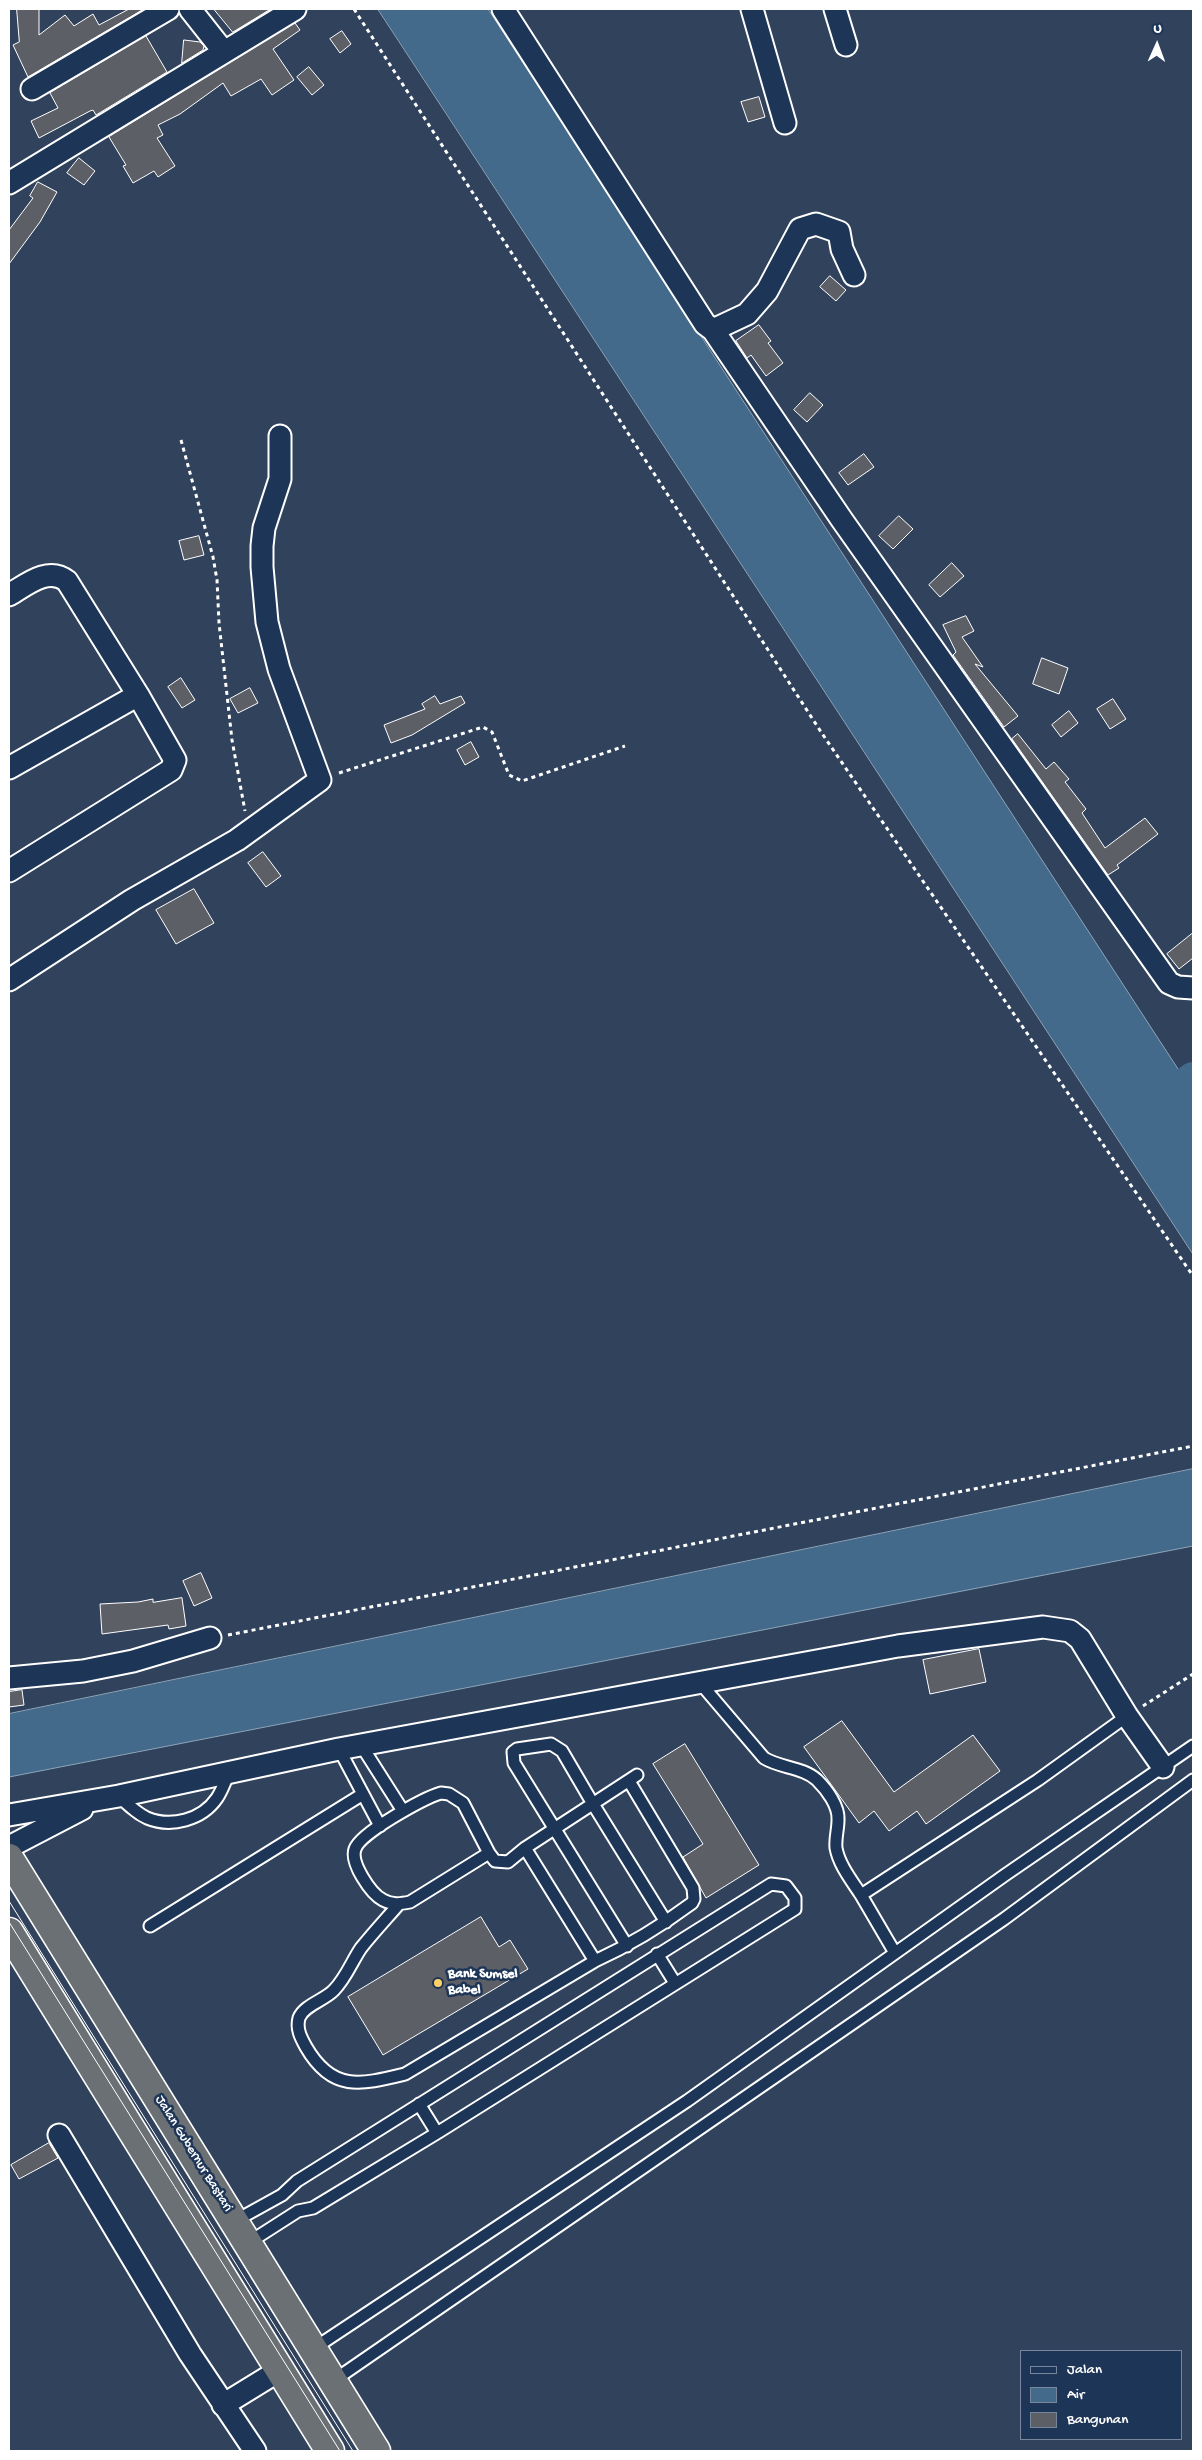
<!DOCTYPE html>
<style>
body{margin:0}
#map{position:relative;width:1202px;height:2460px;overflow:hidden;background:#30425c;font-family:"Gochi Hand",sans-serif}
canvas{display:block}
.frame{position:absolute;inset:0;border:10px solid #fff;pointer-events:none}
.legend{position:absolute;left:1020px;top:2350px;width:162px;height:90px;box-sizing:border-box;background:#1d3557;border:1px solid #77869a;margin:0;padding:6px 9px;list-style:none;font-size:15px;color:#fff}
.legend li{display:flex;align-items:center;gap:10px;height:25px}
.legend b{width:25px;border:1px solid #77869a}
.north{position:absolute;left:1132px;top:20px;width:50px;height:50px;-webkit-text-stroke:4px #1d3557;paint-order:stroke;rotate:2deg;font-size:14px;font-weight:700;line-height:20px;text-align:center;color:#fff}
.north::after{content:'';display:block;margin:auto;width:18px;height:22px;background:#fff;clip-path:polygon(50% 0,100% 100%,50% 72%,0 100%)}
</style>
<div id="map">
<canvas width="1202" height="2460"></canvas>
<div class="frame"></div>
<ul class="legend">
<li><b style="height:6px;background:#1d3557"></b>Jalan</li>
<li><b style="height:14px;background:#43698b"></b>Air</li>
<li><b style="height:14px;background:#5d5f67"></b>Bangunan</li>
</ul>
<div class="north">U</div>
</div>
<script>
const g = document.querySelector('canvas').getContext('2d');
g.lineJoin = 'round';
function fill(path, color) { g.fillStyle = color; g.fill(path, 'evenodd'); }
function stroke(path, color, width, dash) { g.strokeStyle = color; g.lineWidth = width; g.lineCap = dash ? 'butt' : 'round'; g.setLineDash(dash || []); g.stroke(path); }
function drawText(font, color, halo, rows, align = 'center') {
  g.font = font + ' "Gochi Hand",sans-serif'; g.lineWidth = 5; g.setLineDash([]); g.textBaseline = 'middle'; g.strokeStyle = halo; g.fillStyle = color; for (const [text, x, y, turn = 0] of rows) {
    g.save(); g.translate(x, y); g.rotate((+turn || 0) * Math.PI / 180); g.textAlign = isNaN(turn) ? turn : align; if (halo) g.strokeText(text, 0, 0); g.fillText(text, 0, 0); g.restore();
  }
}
const water = new Path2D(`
 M 378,9 L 488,9 L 1193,1092 L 1193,1254 Z
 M 1193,1469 L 1193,1546 L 9,1777 L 9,1714 Z`);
const river = new Path2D(`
 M 1188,1083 L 1193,1079`);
const building = new Path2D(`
 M 17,9 L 39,9 L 39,35 L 65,15 L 74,26 L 93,14 L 99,25 L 129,9 L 144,9 L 28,77 L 13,45 L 19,42 Z
 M 214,9 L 267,9 L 269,10 L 233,32 Z
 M 295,23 L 300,30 L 273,49 L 294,80 L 272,95 L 261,79 L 231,96 L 223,83 L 180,114 L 158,125 L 163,135 L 157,138 L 175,166 L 158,177 L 154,171 L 133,183 L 123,166 L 126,165 L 109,137 Z
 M 342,31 L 351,44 L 340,53 L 330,39 Z
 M 146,36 L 167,72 L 96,115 L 93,110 L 90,111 L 39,138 L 31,121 L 58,108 L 50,93 Z
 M 184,40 L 200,42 L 204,46 L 203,50 L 182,63 Z
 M 309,67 L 324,85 L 312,95 L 297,77 Z
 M 759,97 L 765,117 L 748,122 L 741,102 Z
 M 79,158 L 95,171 L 84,185 L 67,173 Z
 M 38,182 L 57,192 L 40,222 L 9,264 L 9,230 L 33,198 L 30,196 Z
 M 830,276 L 846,290 L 836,301 L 820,287 Z
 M 759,325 L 771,341 L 768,343 L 783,363 L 766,376 L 751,355 L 747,358 L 736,341 Z
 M 810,393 L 823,405 L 807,422 L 794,410 Z
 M 864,454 L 874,467 L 848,485 L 839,473 Z
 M 899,516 L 913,529 L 893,549 L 879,536 Z
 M 199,536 L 204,555 L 184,560 L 179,541 Z
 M 952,563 L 964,576 L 940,597 L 929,585 Z
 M 966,616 L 974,631 L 962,637 L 983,667 L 975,664 L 1018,716 L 1004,727 L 953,655 L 956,652 L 943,625 Z
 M 1042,658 L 1068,668 L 1059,694 L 1033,684 Z
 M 181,678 L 195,700 L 182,708 L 168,687 Z
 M 250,688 L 258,703 L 238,713 L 230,699 Z
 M 435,696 L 440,704 L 461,696 L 465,703 L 412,735 L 391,743 L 384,725 L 425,709 L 422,704 Z
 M 1113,699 L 1126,719 L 1110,729 L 1097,709 Z
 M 1069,711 L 1078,723 L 1061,737 L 1052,725 Z
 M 1018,734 L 1046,769 L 1054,762 L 1069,779 L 1065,782 L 1086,809 L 1082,813 L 1105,848 L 1145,818 L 1158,834 L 1117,865 L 1119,868 L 1108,875 L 1012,739 Z
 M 471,742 L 479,757 L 465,765 L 457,750 Z
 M 263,852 L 281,876 L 266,887 L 248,863 Z
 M 194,889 L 214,923 L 176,944 L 156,910 Z
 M 1193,933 L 1193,958 L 1179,969 L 1167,954 Z
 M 201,1573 L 212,1598 L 194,1606 L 183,1581 Z
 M 182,1598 L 186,1626 L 169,1629 L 168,1625 L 102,1634 L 100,1604 L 138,1602 L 153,1599 L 153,1602 Z
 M 979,1649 L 986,1682 L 930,1694 L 923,1660 Z
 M 22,1690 L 24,1705 L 9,1707 L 9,1692 Z
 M 842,1721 L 894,1792 L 973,1735 L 1000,1771 L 926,1824 L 917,1811 L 889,1831 L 874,1811 L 859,1823 L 804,1747 Z
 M 685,1744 L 759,1865 L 706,1898 L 683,1857 L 703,1844 L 653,1764 Z
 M 481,1917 L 499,1947 L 510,1940 L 528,1969 L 383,2055 L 348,1997 Z
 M 49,2143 L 58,2158 L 19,2179 L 11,2165 Z`);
const path = new Path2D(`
 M 354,9 L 821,732 L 1193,1276
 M 181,440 L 213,557 L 217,580 L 219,623 L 232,740 L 245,811
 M 339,773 L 483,727 L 492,732 L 509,775 L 522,781 L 625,746
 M 228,1635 L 1193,1446
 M 1143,1706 L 1193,1674`);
const service = new Path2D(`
 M 701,1684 L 764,1758 C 780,1768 803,1767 817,1780 C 827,1790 839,1806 838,1820 C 838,1830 835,1838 836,1848 C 839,1865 852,1881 861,1895
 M 361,1745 L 403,1811
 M 339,1749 L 380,1826
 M 441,1793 L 449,1794 L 463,1803 L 489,1853 L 410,1902 C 400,1904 392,1905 383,1900 C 371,1894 350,1863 355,1849 C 360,1833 424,1798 441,1793 Z
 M 119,1796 C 127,1804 136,1813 147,1818 C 171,1828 202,1820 217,1798 C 222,1791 225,1781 229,1773
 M 525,1848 L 637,1775
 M 399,1904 C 386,1919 373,1933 361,1948 C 352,1961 346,1978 334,1990 C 325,2000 304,2005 299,2018 C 296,2029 301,2038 306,2047 C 332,2092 360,2085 405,2074 L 595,1961 L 525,1848 L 508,1862 L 495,1861 L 489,1853
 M 150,1926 L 363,1794
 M 627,1946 L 514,1763 L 513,1752 L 517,1749 L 551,1744 L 562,1751 L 593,1804 L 666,1922
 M 895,1953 L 861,1895 L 1038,1780 L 1127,1716
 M 657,1954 L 675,1983
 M 595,1961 C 630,1945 661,1926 692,1903 L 694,1899 L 693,1888 L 629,1781
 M 419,2104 L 437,2133
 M 235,2221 L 282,2195 L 297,2181 L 771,1884 L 786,1886 L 795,1898 L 795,1909 L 437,2133 L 313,2208 L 298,2211 L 248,2243
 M 313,2349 L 687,2101 L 1005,1875 L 1193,1746
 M 333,2381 L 1004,1919 L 1193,1780`);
const minor = new Path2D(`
 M 190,9 L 224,52
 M 503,9 L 705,324 L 713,330 L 842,520 L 1169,983 L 1178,987 L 1193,988
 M 752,9 L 785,123
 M 835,9 L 846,45
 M 32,89 L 168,9
 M 9,183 L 295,9
 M 713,330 L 747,314 L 767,291 L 800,229 L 816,224 L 839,232 L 842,249 L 854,275
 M 9,595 C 26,585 48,566 67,581 L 138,695
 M 9,768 L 138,695 L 175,760 L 171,770 L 9,871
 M 9,980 L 132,900 L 237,840 L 320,780 L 279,669 L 267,622 L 262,567 L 262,546 L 264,528 L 280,479 L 280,436
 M 9,1678 L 83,1671 L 133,1661 L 210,1638
 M 9,1815 L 119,1796 L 339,1749 L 898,1646 L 1043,1627 L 1070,1631 L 1080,1639 L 1127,1716 L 1163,1767
 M 9,1847 L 82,1809
 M 59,2135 L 190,2354 L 255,2451
 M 223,2405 L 280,2370`);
const trunk = new Path2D(`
 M 9,1858 L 376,2451
 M 9,1932 L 330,2451`);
const tram = new Path2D(`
 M 9,1901 L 353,2451
 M 9,1922 L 340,2451`);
const markers = [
 [438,1983,5,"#ffd166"]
];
const poiNames = [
 ["Bank Sumsel",448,1975],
 ["Babel",448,1991]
];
const streetNames = [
 ["Jalan Gubernur Bastari",193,2154,58]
];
fill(water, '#43698b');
stroke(water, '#8ea5b9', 1);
stroke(river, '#43698b', 34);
fill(building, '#5d5f67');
stroke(building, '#fff', 1);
stroke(service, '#fff', 15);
stroke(minor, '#fff', 25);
stroke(trunk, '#fff', 31);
stroke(path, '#fff', 3, [4, 4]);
stroke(service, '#1d3557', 11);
stroke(minor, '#1d3557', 21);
stroke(trunk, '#6a7074', 28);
stroke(tram, '#fff', 1);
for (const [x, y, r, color] of markers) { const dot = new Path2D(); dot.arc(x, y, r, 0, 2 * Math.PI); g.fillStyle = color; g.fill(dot); stroke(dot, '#1d3557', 2); }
drawText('bold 14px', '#fff', '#1d3557', poiNames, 'left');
drawText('14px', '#fff', '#1d3557', streetNames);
</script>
